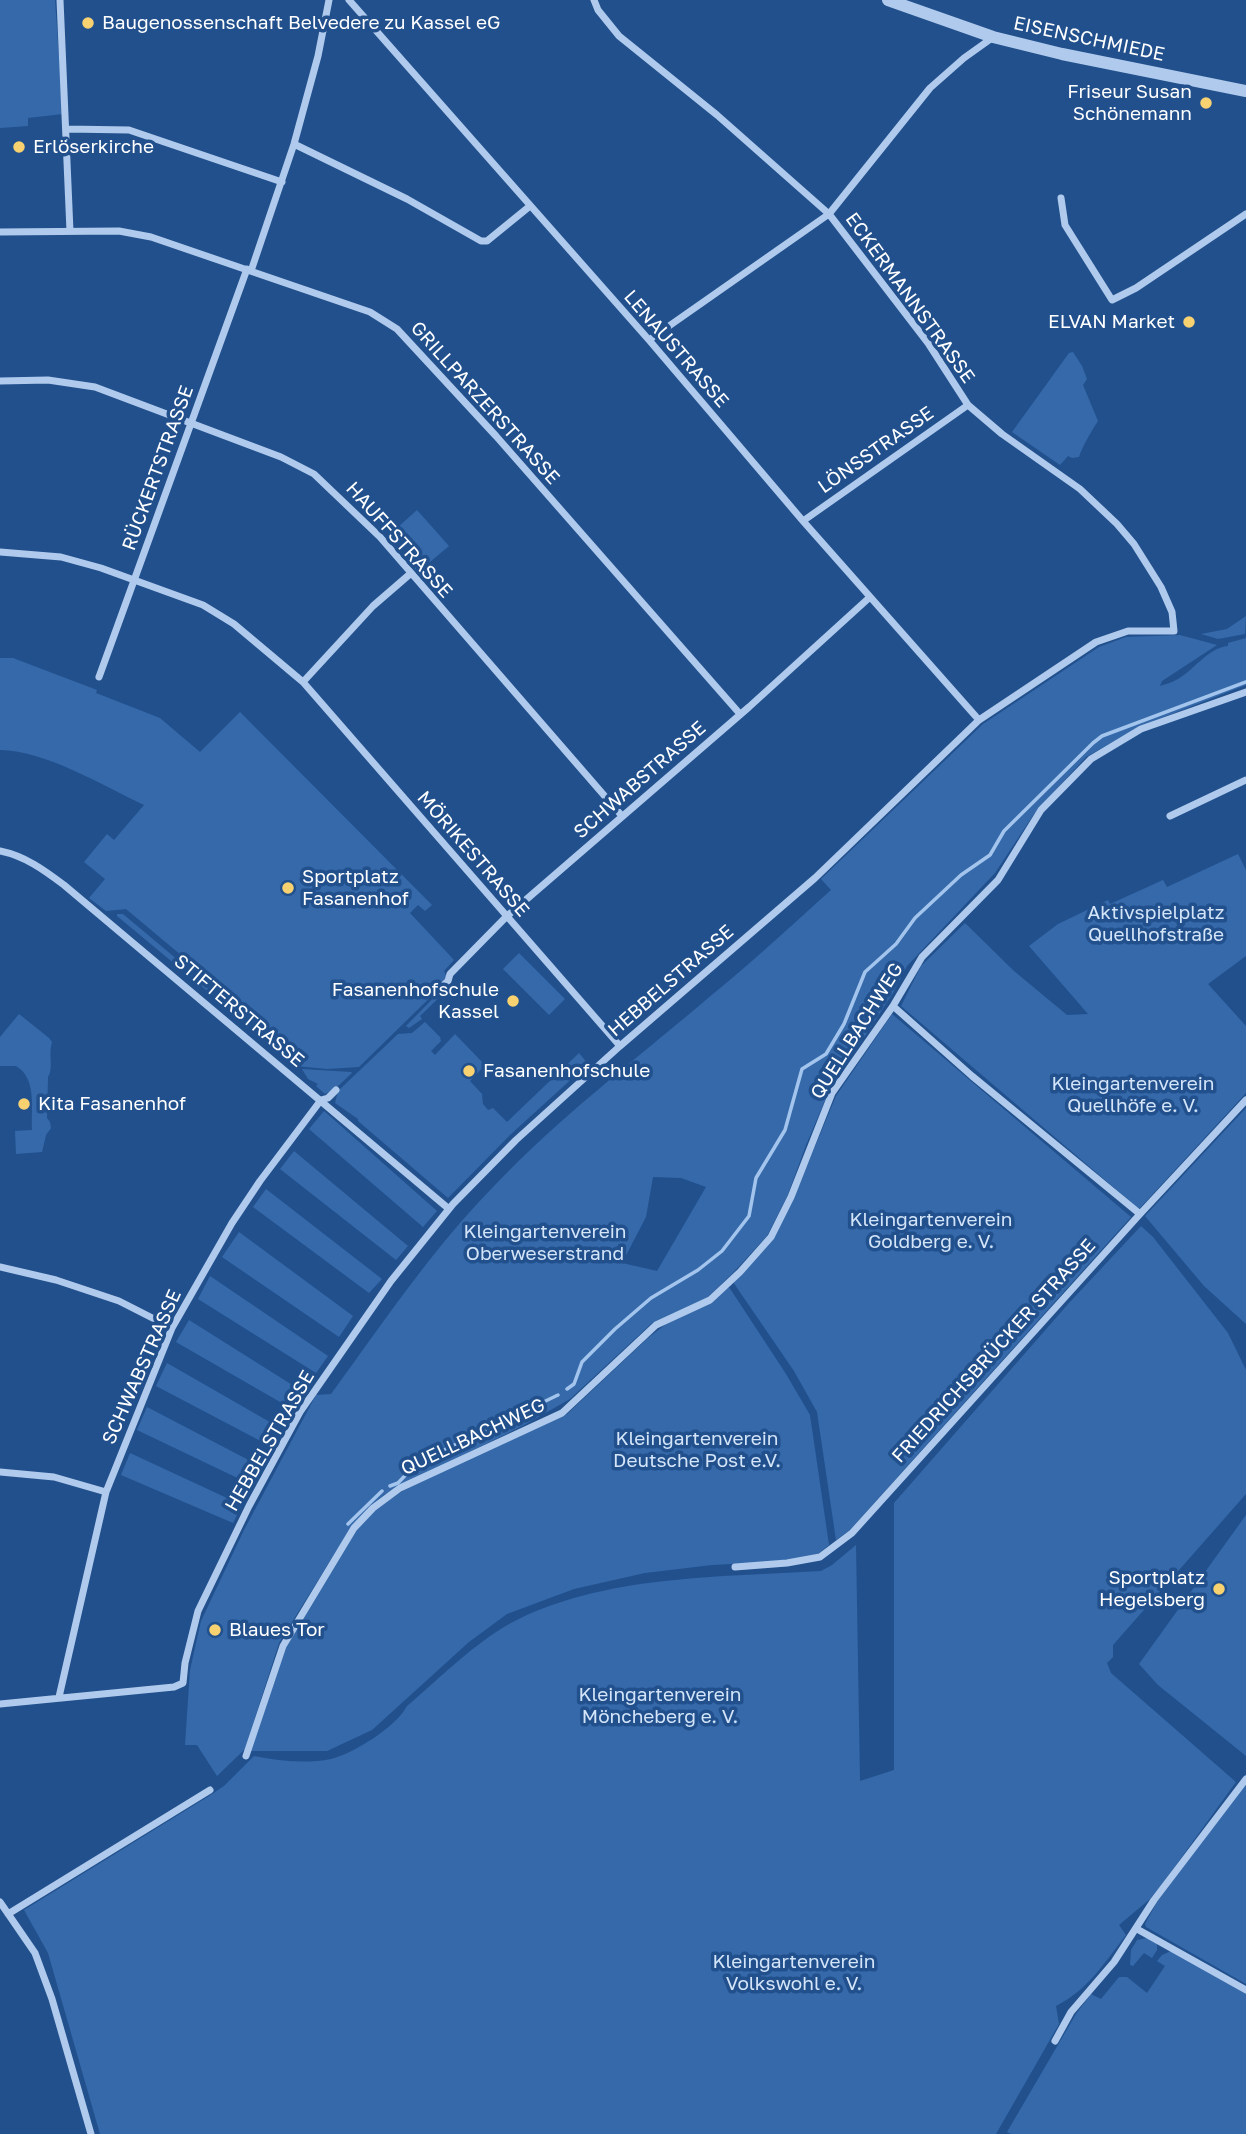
<!DOCTYPE html>
<meta charset="utf-8">
<style>
body{margin:0}
canvas{display:block;background:#21508d}
</style>
<canvas width="1246" height="2134"></canvas>
<script>
const g = document.querySelector('canvas').getContext('2d');
g.lineJoin = 'round';
function fill(path, color) { g.fillStyle = color; g.fill(path, 'evenodd'); }
function stroke(path, color, width, dash) { g.strokeStyle = color; g.lineWidth = width; g.lineCap = dash ? 'butt' : 'round'; g.setLineDash(dash || []); g.stroke(path); }
function drawText(font, color, halo, rows, align = 'center') {
  g.font = font + ' "Golos Text",sans-serif'; g.lineWidth = 7; g.setLineDash([]); g.textBaseline = 'middle'; g.strokeStyle = halo; g.fillStyle = color; for (const [text, x, y, turn = 0] of rows) {
    g.save(); g.translate(x, y); g.rotate((+turn || 0) * Math.PI / 180); g.textAlign = isNaN(turn) ? turn : align; if (halo) g.strokeText(text, 0, 0); g.fillText(text, 0, 0); g.restore();
  }
}
const green = new Path2D(`
 M 0,0 L 55,0 L 63,114 L 28,118 L 28,126 L 0,128 Z
 M 1073,352 L 1082,366 L 1087,379 L 1083,385 L 1098,421 C 1092,430 1082,447 1079,457 L 1072,458 L 1068,456 L 1060,465 L 1012,432 L 1069,353 Z
 M 417,510 L 449,546 L 418,572 L 387,537 Z
 M 1246,616 L 1245,634 L 1218,639 L 1201,634 L 1227,629 Z
 M 1180,635 L 1217,645 L 1162,681 L 1160,686 C 1165,684 1171,683 1176,680 C 1194,671 1207,648 1228,646 L 1228,643 L 1246,638 L 1246,685 L 1141,726 L 1086,757 L 1034,814 L 995,873 L 907,966 L 893,993 L 829,1091 L 806,1145 L 787,1197 L 767,1236 L 732,1274 L 707,1298 L 652,1323 L 570,1399 L 526,1424 L 384,1495 L 368,1508 L 348,1532 L 279,1643 L 245,1749 L 217,1776 L 197,1745 L 185,1745 L 190,1670 L 201,1621 L 244,1530 L 316,1395 L 331,1394 C 383,1323 433,1248 495,1185 C 560,1117 635,1060 707,999 C 750,964 790,927 831,890 L 821,879 L 983,724 L 1099,647 L 1126,637 ZM 653,1177 L 681,1178 L 706,1187 L 657,1271 L 622,1263 L 646,1217 Z
 M 0,658 L 13,658 L 97,690 L 96,693 L 160,718 L 200,752 L 240,712 L 432,905 L 425,911 L 418,905 L 410,913 L 454,960 L 444,971 L 448,980 L 359,1067 L 327,1069 L 296,1066 L 237,1015 L 236,1001 L 126,909 L 106,911 L 89,898 L 105,879 L 84,862 L 107,834 L 114,840 L 144,805 C 101,785 47,751 0,750 Z
 M 1238,854 L 1246,870 L 1246,956 L 1208,984 L 1246,1026 L 1246,1093 L 1139,1209 L 901,1006 L 921,966 L 965,923 L 1014,971 L 1067,1015 L 1088,1014 L 1029,946 L 1058,924 L 1108,900 L 1110,904 L 1163,880 L 1167,887 Z
 M 117,914 L 123,914 L 185,966 L 182,970 L 117,916 Z
 M 519,953 L 565,999 L 549,1015 L 503,969 Z
 M 190,971 L 230,1003 L 231,1011 L 187,974 Z
 M 449,982 L 452,985 L 420,1016 L 422,1019 L 409,1028 L 406,1026 Z
 M 19,1014 L 49,1038 L 52,1042 C 48,1054 54,1068 48,1077 L 47,1118 L 50,1122 L 51,1128 L 46,1135 L 42,1152 L 16,1154 L 15,1131 L 32,1130 C 31,1108 37,1078 16,1066 L 0,1066 L 0,1037 Z
 M 892,1014 L 1131,1217 L 850,1530 L 836,1540 L 817,1412 L 794,1371 L 733,1282 L 773,1238 L 793,1199 L 836,1096 Z
 M 425,1022 L 440,1037 L 441,1041 L 431,1051 L 435,1055 L 455,1034 L 485,1065 L 470,1081 L 482,1094 L 483,1104 L 488,1110 L 493,1108 L 507,1122 L 579,1053 L 588,1064 L 510,1135 L 448,1198 L 358,1121 L 358,1119 L 335,1103 L 338,1091 L 398,1034 L 412,1033 Z
 M 302,1069 L 351,1072 L 352,1073 L 337,1087 L 325,1094 L 316,1086 L 318,1084 L 308,1079 Z
 M 1246,1108 L 1246,1324 L 1204,1286 L 1145,1216 Z
 M 324,1111 L 437,1211 L 423,1227 L 309,1129 Z
 M 294,1151 L 408,1246 L 396,1260 L 280,1169 Z
 M 266,1189 L 382,1279 L 369,1293 L 253,1207 Z
 M 1141,1226 L 1153,1237 L 1228,1333 L 1246,1370 L 1246,1494 L 1113,1645 L 1113,1657 L 1107,1663 L 1111,1673 L 1236,1782 L 1160,1887 L 1150,1899 L 1119,1925 L 1126,1935 C 1105,1962 1088,1990 1056,2006 L 1059,2024 L 996,2134 L 100,2134 L 48,1953 L 24,1910 L 209,1796 L 224,1786 L 254,1756 C 279,1761 307,1764 331,1759 C 353,1754 397,1726 407,1706 C 440,1678 473,1644 511,1623 C 601,1575 722,1577 821,1571 L 832,1565 L 856,1545 L 860,1781 L 894,1770 L 894,1503 L 1069,1303 Z
 M 239,1232 L 353,1316 L 339,1337 L 222,1257 Z
 M 210,1276 L 328,1356 L 316,1373 L 198,1299 Z
 M 729,1287 L 786,1374 L 810,1415 L 829,1545 L 818,1554 L 787,1561 L 712,1565 L 645,1573 L 574,1589 L 507,1614 L 469,1642 L 372,1730 L 327,1751 L 251,1751 L 287,1643 L 352,1534 L 379,1506 L 417,1482 L 567,1414 L 649,1337 L 665,1325 L 711,1301 Z
 M 189,1320 L 305,1393 L 294,1410 L 176,1342 Z
 M 167,1363 L 282,1429 L 272,1447 L 156,1386 Z
 M 147,1407 L 260,1466 L 250,1484 L 137,1430 Z
 M 130,1453 L 242,1505 L 233,1523 L 121,1475 Z
 M 1246,1515 L 1246,1756 L 1158,1685 L 1139,1664 Z
 M 1246,1783 L 1246,1984 L 1146,1927 L 1145,1924 L 1157,1902 Z
 M 1147,1938 L 1157,1943 L 1157,1950 L 1152,1958 L 1144,1953 L 1133,1966 L 1130,1965 L 1131,1950 L 1137,1940 Z
 M 1171,1951 L 1246,1994 L 1246,2134 L 1011,2134 L 1007,2132 L 1076,2014 L 1091,1994 L 1101,1999 L 1119,1977 L 1127,1977 L 1147,1993 L 1165,1966 L 1157,1961 L 1162,1955 Z`);
const stream = new Path2D(`
 M 567,1389 L 574,1384 L 582,1362 L 615,1329 L 651,1298 L 698,1270 L 722,1251 L 749,1216 L 756,1178 L 785,1130 L 802,1069 L 826,1054 L 844,1024 L 865,972 L 896,944 L 915,918 L 961,875 L 990,855 L 1004,831 L 1093,743 L 1102,736 L 1246,682
 M 390,1486 L 398,1483 L 417,1463 L 558,1395
 M 348,1524 L 382,1491`);
const minor = new Path2D(`
 M 60,0 L 70,231
 M 349,0 L 649,340 L 803,521 L 979,720
 M 67,129 L 129,130 L 282,182
 M 294,144 L 407,199 L 481,241 L 487,241 L 530,206
 M 1061,198 L 1065,225 L 1112,300 L 1136,288 L 1246,214
 M 0,232 L 119,231 L 151,237 L 370,312 L 397,329 L 496,436 L 740,714
 M 251,271 L 294,144 L 318,56 L 329,0
 M 649,340 L 829,214 L 930,88 L 964,58 L 992,38
 M 0,381 L 48,380 L 95,387 L 281,457 L 314,474 L 380,537 L 622,816
 M 803,521 L 968,405
 M 0,552 L 61,557 L 101,568 L 203,605 L 234,624 L 303,682 L 620,1046
 M 99,677 L 247,269
 M 303,682 L 373,606 L 410,574
 M 1170,816 L 1246,780
 M 0,851 C 25,856 44,870 64,885 L 449,1209
 M 437,991 L 448,981 L 450,974 L 506,917 L 749,707 L 870,597
 M 893,1006 L 972,1076 L 1140,1214
 M 0,1267 L 56,1280 L 119,1301 L 172,1328
 M 0,1472 L 54,1477 L 106,1492
 M 735,1567 L 787,1563 L 820,1557 L 852,1533 L 1140,1214 L 1246,1100
 M 59,1697 L 106,1492 L 172,1328 L 232,1223 L 260,1181 L 321,1100 L 328,1098 L 336,1090
 M 0,1704 L 174,1687 L 183,1683 L 185,1663 L 198,1611 L 249,1506 L 300,1412 L 391,1281 L 453,1204 L 516,1140 L 620,1046 L 815,878 L 979,720 L 1096,642 L 1128,631 L 1174,631 L 1172,612 L 1161,587 L 1134,544 L 1117,524 L 1080,489 L 1002,434 L 968,405 L 928,343 L 829,214 L 717,115 L 619,36 L 598,10 L 594,0
 M 246,1756 L 283,1646 L 354,1528 L 373,1508 L 400,1488 L 562,1413 L 656,1325 L 710,1300 L 740,1272 L 771,1237 L 791,1197 L 832,1093 L 893,1006 L 922,957 L 998,880 L 1041,810 L 1091,759 L 1141,729 L 1246,692
 M 0,1902 L 35,1953 L 52,1999 L 91,2134
 M 8,1914 L 210,1790
 M 1137,1929 L 1246,1990
 M 1055,2041 L 1071,2012 L 1114,1962 L 1154,1900 L 1246,1779`);
const tertiary = new Path2D(`
 M 888,0 L 993,37 L 1062,54 L 1246,91`);
const markers = [
 [88,23,7,"#f8d171"],
 [1206,103,7,"#f8d171"],
 [19,147,7,"#f8d171"],
 [1189,322,7,"#f8d171"],
 [288,888,7,"#f8d171"],
 [513,1001,7,"#f8d171"],
 [469,1071,7,"#f8d171"],
 [24,1104,7,"#f8d171"],
 [1219,1589,7,"#f8d171"],
 [215,1630,7,"#f8d171"]
];
const poiNames = [
 ["Baugenossenschaft Belvedere zu Kassel eG",102,23],
 ["Friseur Susan",1192,92,"right"],
 ["Schönemann",1192,114,"right"],
 ["Erlöserkirche",33,147],
 ["ELVAN Market",1175,322,"right"],
 ["Sportplatz",302,877],
 ["Fasanenhof",302,899],
 ["Fasanenhofschule",499,990,"right"],
 ["Kassel",499,1012,"right"],
 ["Fasanenhofschule",483,1071],
 ["Kita Fasanenhof",38,1104],
 ["Sportplatz",1205,1578,"right"],
 ["Hegelsberg",1205,1600,"right"],
 ["Blaues Tor",229,1630]
];
const streetNames = [
 ["EISENSCHMIEDE",1089,39,12],
 ["ECKERMANNSTRASSE",910,298,54],
 ["LENAUSTRASSE",676,349,49],
 ["GRILLPARZERSTRASSE",485,403,48],
 ["LÖNSSTRASSE",876,450,-35],
 ["RÜCKERTSTRASSE",158,468,-70],
 ["HAUFFSTRASSE",399,540,48],
 ["SCHWABSTRASSE",640,780,-41],
 ["MÖRIKESTRASSE",473,854,49],
 ["HEBBELSTRASSE",671,981,-41],
 ["STIFTERSTRASSE",239,1011,40],
 ["QUELLBACHWEG",857,1031,-58],
 ["FRIEDRICHSBRÜCKER STRASSE",994,1351,-48],
 ["SCHWABSTRASSE",142,1367,-66],
 ["QUELLBACHWEG",473,1437,-25],
 ["HEBBELSTRASSE",270,1441,-60]
];
const parkNames = [
 ["Aktivspielplatz",1156,913],
 ["Quellhofstraße",1156,935],
 ["Kleingartenverein",1133,1084],
 ["Quellhöfe e. V.",1133,1106],
 ["Kleingartenverein",931,1220],
 ["Goldberg e. V.",931,1242],
 ["Kleingartenverein",545,1232],
 ["Oberweserstrand",545,1254],
 ["Kleingartenverein",697,1439],
 ["Deutsche Post e.V.",697,1461],
 ["Kleingartenverein",660,1695],
 ["Möncheberg e. V.",660,1717],
 ["Kleingartenverein",794,1962],
 ["Volkswohl e. V.",794,1984]
];
fill(green, '#3569aa');
stroke(stream, '#a3c5ed', 3.5);
stroke(minor, '#afcaec', 7);
stroke(tertiary, '#afcaec', 12);
for (const [x, y, r, color] of markers) { const dot = new Path2D(); dot.arc(x, y, r, 0, 2 * Math.PI); g.fillStyle = color; g.fill(dot); stroke(dot, '#21508d', 2.5); }
drawText('19px', '#fff', '#21508d', poiNames, 'left');
drawText('19px', '#fff', '#21508d', streetNames);
drawText('19px', '#d4e5f9', '#21508d', parkNames);
</script>
